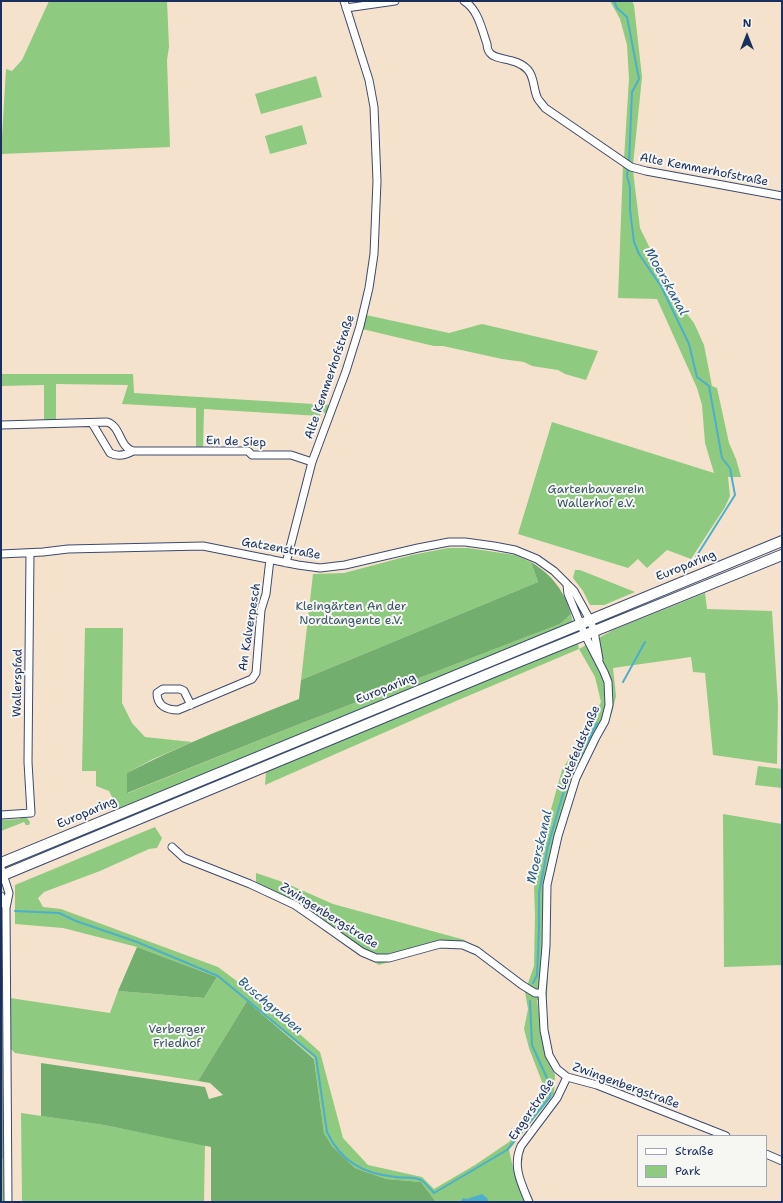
<!DOCTYPE html>
<meta charset="utf-8">
<style>
body{margin:0}
#map{position:relative;width:783px;height:1203px;overflow:hidden;background:#f5e2cc;font-family:"Shantell Sans",sans-serif}
canvas{display:block}
.frame{position:absolute;inset:0;border:2px solid #1b2f5e;pointer-events:none}
.legend{position:absolute;left:637px;top:1135px;width:130px;height:52px;box-sizing:border-box;background:#f6f6f2;border:1px solid #9ea6b7;margin:0;padding:5px 7px;list-style:none;font-size:12px;color:#1b2f5e}
.legend li{display:flex;align-items:center;gap:8px;height:20px}
.legend b{width:20px;border:1px solid #9ea6b7}
.north{position:absolute;left:727px;top:16px;width:40px;height:40px;-webkit-text-stroke:3px #f6f6f2;paint-order:stroke;rotate:0deg;font-size:11px;font-weight:700;line-height:16px;text-align:center;color:#1b2f5e}
.north::after{content:'';display:block;margin:auto;width:14px;height:18px;background:#1b2f5e;clip-path:polygon(50% 0,100% 100%,50% 72%,0 100%)}
</style>
<div id="map">
<canvas width="783" height="1203"></canvas>
<div class="frame"></div>
<ul class="legend">
<li><b style="height:5px;background:#fff"></b>Straße</li>
<li><b style="height:11px;background:#8eca7f"></b>Park</li>
</ul>
<div class="north">N</div>
</div>
<script>
const g = document.querySelector('canvas').getContext('2d');
g.lineJoin = 'round';
function fill(path, color) { g.fillStyle = color; g.fill(path, 'evenodd'); }
function stroke(path, color, width, dash) { g.strokeStyle = color; g.lineWidth = width; g.lineCap = dash ? 'butt' : 'round'; g.setLineDash(dash || []); g.stroke(path); }
function drawText(font, color, halo, rows, align = 'center') {
  g.font = font + ' "Shantell Sans",sans-serif'; g.lineWidth = 4; g.setLineDash([]); g.textBaseline = 'middle'; g.strokeStyle = halo; g.fillStyle = color; for (const [text, x, y, turn = 0] of rows) {
    g.save(); g.translate(x, y); g.rotate((+turn || 0) * Math.PI / 180); g.textAlign = isNaN(turn) ? turn : align; if (halo) g.strokeText(text, 0, 0); g.fillText(text, 0, 0); g.restore();
  }
}
const green = new Path2D(`
 M 49,1 L 167,1 L 169,47 L 167,60 L 170,147 L 1,154 L 6,69 L 12,71 L 22,60 Z
 M 610,1 L 632,1 L 634,5 L 642,77 L 633,165 L 624,159 L 629,79 L 627,45 L 620,19 Z
 M 316,76 L 322,97 L 261,114 L 255,94 Z
 M 302,125 L 307,144 L 270,154 L 265,136 Z
 M 623,165 L 633,171 L 640,228 L 667,283 L 677,301 L 694,323 L 704,345 L 712,386 L 717,388 L 729,443 L 736,459 L 741,477 L 728,477 L 730,496 L 725,507 L 691,559 L 667,550 L 647,568 L 638,559 L 628,568 L 518,534 L 552,422 L 714,473 L 705,443 L 702,405 L 697,388 L 657,299 L 618,298 Z
 M 366,315 L 449,333 L 482,324 L 598,351 L 586,380 L 565,374 L 558,370 L 532,366 L 524,362 L 502,359 L 443,346 L 434,346 L 362,329 Z
 M 1,374 L 133,374 L 134,393 L 330,405 L 326,413 L 321,412 L 320,416 L 204,409 L 203,450 L 196,450 L 196,408 L 122,404 L 128,385 L 56,384 L 56,421 L 44,421 L 44,385 L 1,386 Z
 M 448,548 L 468,548 L 515,555 L 531,562 L 538,582 L 301,680 L 313,574 L 344,573 L 412,555 Z
 M 575,570 L 580,570 L 635,592 L 604,605 L 590,605 L 583,591 L 573,578 Z
 M 705,593 L 707,609 L 772,611 L 778,704 L 777,764 L 713,755 L 705,673 L 693,672 L 691,657 L 613,668 L 616,696 L 612,713 L 580,776 L 558,846 L 551,877 L 547,998 L 537,1000 L 545,1055 L 555,1075 L 554,1094 L 509,1150 L 514,1172 L 526,1202 L 436,1202 L 421,1182 L 386,1179 L 355,1168 L 332,1146 L 324,1133 L 314,1058 L 247,1001 L 198,1081 L 15,1053 L 10,1048 L 10,998 L 110,1013 L 118,991 L 204,998 L 217,977 L 137,947 L 63,928 L 15,924 L 15,885 L 155,827 L 162,838 L 157,848 L 149,849 L 100,871 L 44,892 L 38,898 L 43,907 L 61,909 L 218,967 L 258,997 L 320,1052 L 343,1138 L 368,1165 L 422,1177 L 434,1189 L 475,1165 L 509,1142 L 545,1096 L 544,1087 L 529,1048 L 524,1029 L 528,1009 L 525,992 L 534,966 L 535,915 L 534,884 L 550,813 L 562,770 L 587,729 L 601,702 L 595,677 L 579,649 L 456,701 L 265,785 L 268,748 L 113,811 L 113,799 L 109,791 L 96,786 L 96,771 L 82,771 L 85,628 L 123,628 L 122,703 L 132,723 L 145,737 L 192,742 L 151,760 L 127,773 L 128,793 L 297,725 L 560,624 L 571,614 L 579,649 L 613,630 Z
 M 758,766 L 782,769 L 782,788 L 755,785 Z
 M 723,814 L 782,824 L 782,965 L 724,967 Z
 M 20,817 L 27,818 L 30,822 L 29,825 L 26,825 L 24,822 L 1,831 L 1,820 L 20,819 Z
 M 256,873 L 283,882 L 333,904 L 465,940 L 459,947 L 439,946 L 379,965 L 356,951 L 360,946 L 307,909 L 256,883 Z
 M 1,907 L 2,907 L 5,1202 L 1,1202 Z
 M 21,1113 L 104,1125 L 205,1145 L 204,1202 L 22,1202 Z`);
const forest = new Path2D(`
 M 531,562 C 553,576 563,589 571,614 L 560,624 L 297,725 L 127,793 L 127,773 C 182,744 241,722 299,699 L 301,680 L 538,582 Z
 M 1,906 L 4,1158 L 1,1159 Z
 M 137,947 L 217,977 L 204,998 L 118,991 Z
 M 247,1001 L 314,1059 L 324,1133 L 332,1146 L 355,1168 L 386,1179 L 421,1182 L 436,1202 L 211,1202 L 211,1147 L 104,1125 L 41,1116 L 41,1063 L 205,1087 L 209,1099 L 223,1095 L 210,1083 L 198,1081 Z`);
const water = new Path2D(`
 M 482,1194 L 487,1198 L 489,1202 L 461,1202 L 461,1201 L 463,1198 L 467,1199 Z`);
const stream = new Path2D(`
 M 614,1 L 617,8 L 627,17 L 639,79 L 632,92 L 629,163
 M 628,167 L 627,176 L 630,187 L 630,210 L 634,242 L 639,254 L 661,286 L 689,344 L 697,377 L 709,386 L 722,458 L 730,468 L 735,495 L 696,557
 M 623,682 L 645,642
 M 15,911 L 59,913 L 76,921 L 137,942 L 218,976 L 316,1057 L 327,1132 C 341,1162 364,1174 396,1177 C 403,1178 415,1177 421,1180 C 426,1183 430,1189 434,1193 L 507,1150 L 550,1097 L 551,1087 L 532,1045 L 530,1001
 M 533,983 L 537,975 L 539,930 L 539,893 L 548,846 L 567,780 L 597,723`);
const minor = new Path2D(`
 M 464,1 C 478,9 482,30 487,44 C 487,46 488,51 490,53 C 496,61 517,57 528,70 C 535,78 533,90 538,99 C 540,102 543,105 545,108 L 631,167 L 646,171 L 782,196
 M 346,8 L 395,1
 M 92,423 L 110,453 C 118,457 126,455 133,451
 M 1,425 L 107,422 C 121,426 119,447 133,451 L 248,451 L 252,455 L 291,455 L 312,462
 M 1,554 L 43,552 L 68,549 L 203,546 L 298,565 L 320,568 L 345,565 L 418,548 L 449,542 L 465,542 L 494,546 L 515,550 L 537,559 L 554,571 L 574,591 L 590,620 L 594,631 L 599,659
 M 286,563 L 312,462 L 346,371 L 360,326 L 369,288 L 374,254 L 377,181 L 374,107 L 369,80 L 344,1
 M 567,585 L 568,594 L 585,635 L 604,672 L 608,682 L 609,705 L 605,721 L 596,737 L 576,778 L 558,836 L 547,885 L 546,946 L 542,993 L 544,1030 L 549,1055 L 557,1069 L 567,1077 L 597,1085 L 726,1136
 M 191,705 L 184,691 L 180,689 L 163,689 L 157,693 C 157,706 167,710 178,710 L 252,679 L 256,673 L 261,610 L 266,594 L 270,559
 M 1,815 L 31,813 L 28,762 L 30,553
 M 172,847 L 184,858 L 250,884 L 295,905 L 311,916 L 362,952 L 376,958 L 389,958 L 440,944 L 463,945 L 477,951 L 522,985 L 535,993 L 542,993
 M 1,868 L 9,893 L 6,908 L 8,1202
 M 1,896 L 6,907
 M 766,1154 L 782,1161
 M 529,1202 C 521,1183 512,1166 521,1146 L 557,1098 L 567,1077`);
const primary = new Path2D(`
 M 1,863 L 782,541
 M 1,876 L 496,671 L 782,555`);
const streetNames = [
 ["Alte Kemmerhofstraße",704,170,11],
 ["Alte Kemmerhofstraße",330,377,-71],
 ["En de Siep",236,442,2],
 ["Gatzenstraße",281,549,10],
 ["Europaring",686,566,-22],
 ["An Kalverpesch",250,627,-81],
 ["Wallerspfad",18,683,-89],
 ["Europaring",386,689,-22],
 ["Leutefeldstraße",579,748,-67],
 ["Europaring",87,813,-23],
 ["Zwingenbergstraße",329,916,32],
 ["Zwingenbergstraße",626,1086,20],
 ["Engerstraße",532,1110,-56]
];
const parkNames = [
 ["Gartenbauverein",596,490],
 ["Wallerhof e.V.",596,504],
 ["Kleingärten An der",351,607],
 ["Nordtangente e.V.",351,621],
 ["Verberger",177,1030],
 ["Friedhof",177,1044]
];
const waterNames = [
 ["Moerskanal",666,282,61],
 ["Moerskanal",540,847,-77],
 ["Buschgraben",270,1006,40]
];
fill(green, '#8eca7f');
fill(forest, '#72ae6e');
fill(water, '#4cb0cb');
stroke(stream, '#4cb0cb', 2);
stroke(minor, '#3c4a6e', 9);
stroke(primary, '#3c4a6e', 12);
stroke(minor, '#fff', 7);
stroke(primary, '#fff', 10);
drawText('12px', '#1b2f5e', '#f6f6f2', streetNames);
drawText('12px', '#385666', '#f6f6f2', parkNames);
drawText('italic 13px', '#2c5c84', '#f6f6f2', waterNames);
</script>
